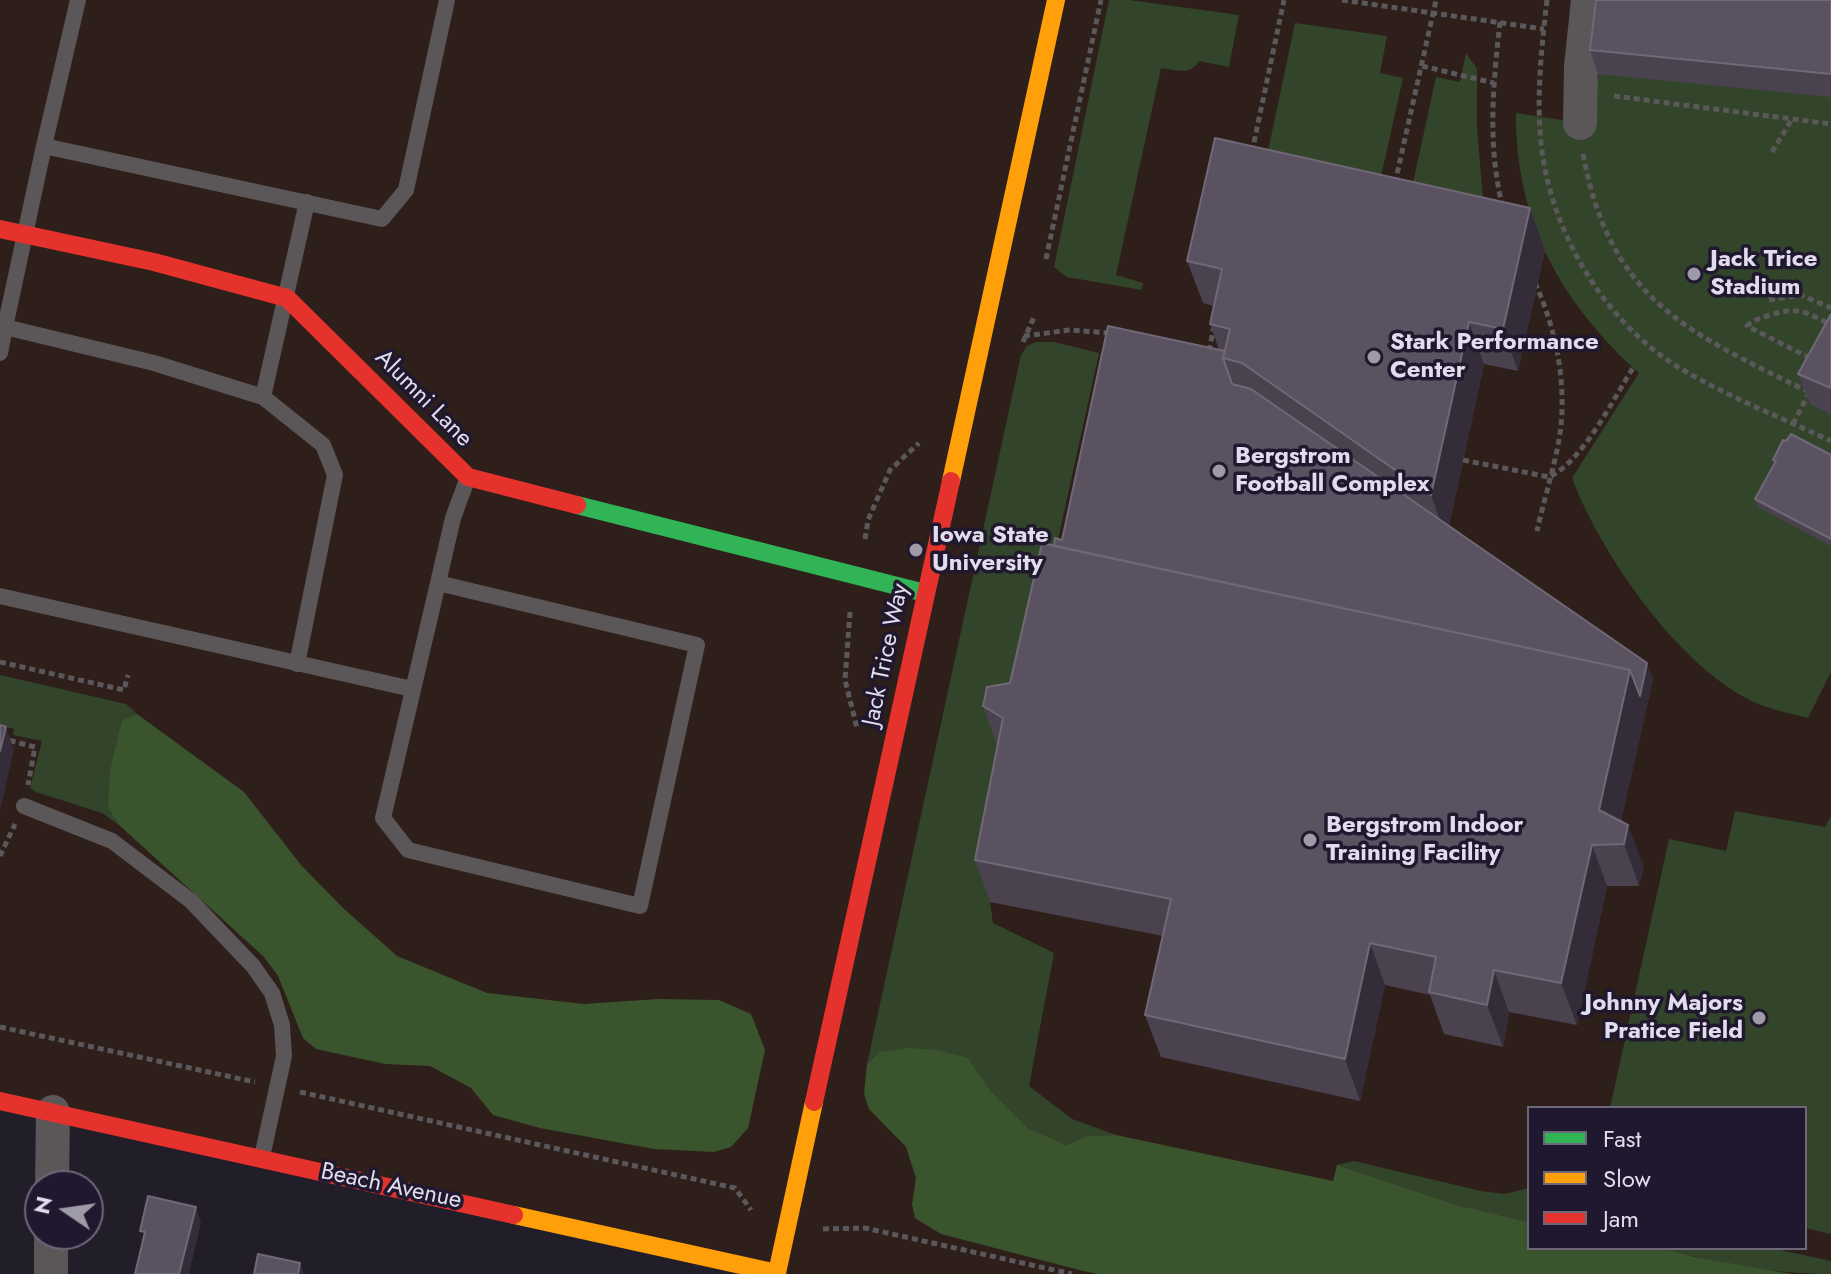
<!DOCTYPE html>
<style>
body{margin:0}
#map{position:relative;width:1831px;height:1274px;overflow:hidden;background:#211d29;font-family:Jost,sans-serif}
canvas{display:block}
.legend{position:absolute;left:1527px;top:1106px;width:280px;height:144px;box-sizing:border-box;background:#1f182e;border:2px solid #6d677a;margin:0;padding:10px 14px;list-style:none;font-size:24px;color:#e1ddec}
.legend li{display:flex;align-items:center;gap:16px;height:40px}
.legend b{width:40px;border:2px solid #6d677a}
.north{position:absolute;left:24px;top:1170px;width:80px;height:80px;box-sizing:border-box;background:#1f182e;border:2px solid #6d677a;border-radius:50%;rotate:283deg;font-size:22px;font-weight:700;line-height:32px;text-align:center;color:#e1ddec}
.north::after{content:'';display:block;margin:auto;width:28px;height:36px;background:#9e9aa8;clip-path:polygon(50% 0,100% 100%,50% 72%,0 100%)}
</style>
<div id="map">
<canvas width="1831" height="1274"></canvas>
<ul class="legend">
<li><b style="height:10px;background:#30b455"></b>Fast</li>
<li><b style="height:10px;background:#ff9f0a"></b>Slow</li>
<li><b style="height:10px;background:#e5322d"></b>Jam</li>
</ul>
<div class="north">N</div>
</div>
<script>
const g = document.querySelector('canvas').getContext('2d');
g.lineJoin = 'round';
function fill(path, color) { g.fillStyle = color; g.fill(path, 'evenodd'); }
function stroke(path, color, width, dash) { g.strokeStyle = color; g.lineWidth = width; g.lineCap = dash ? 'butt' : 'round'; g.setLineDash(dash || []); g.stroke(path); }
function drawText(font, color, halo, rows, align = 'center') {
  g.font = font + ' Jost,sans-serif'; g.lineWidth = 7; g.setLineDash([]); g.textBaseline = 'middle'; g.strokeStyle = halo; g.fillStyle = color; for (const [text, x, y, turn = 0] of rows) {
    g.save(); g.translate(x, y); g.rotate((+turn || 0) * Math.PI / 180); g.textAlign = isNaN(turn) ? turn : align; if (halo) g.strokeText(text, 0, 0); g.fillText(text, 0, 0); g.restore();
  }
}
const education = new Path2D(`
 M 0,0 L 1831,0 L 1831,1274 L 782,1274 L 0,1101 ZM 1529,1108 L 1805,1108 L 1805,1248 L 1529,1248 Z`);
const green = new Path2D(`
 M 1109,0 L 1129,0 L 1239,15 L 1229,67 L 1199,61 C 1189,77 1176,69 1161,68 L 1116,275 L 1143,283 L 1142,290 L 1067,277 L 1054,267 Z
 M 1617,0 L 1831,0 L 1831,672 L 1808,718 C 1789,713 1767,709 1750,700 C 1677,664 1600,553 1572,478 L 1639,373 C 1561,303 1515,220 1516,113 L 1568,121 L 1596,94 L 1608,2 Z
 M 1295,23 L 1387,36 L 1380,73 L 1403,78 L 1376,199 L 1263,175 Z
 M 1466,53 L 1477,69 L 1477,128 L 1483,198 L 1408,206 L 1436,77 L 1460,82 Z
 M 1036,342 L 1054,342 L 1099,353 L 1055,553 L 990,902 L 993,923 L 1054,953 L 1029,1086 L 1072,1119 L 1116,1135 L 1087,1136 L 1066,1145 L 1028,1128 L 990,1090 L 968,1058 L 879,1052 L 867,1064 L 1021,355 L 1027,346 Z
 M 0,675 L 126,704 L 137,714 L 122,720 L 108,808 L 119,825 L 102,813 L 36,792 L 30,788 L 42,741 L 13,735 L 14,729 L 0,725 Z
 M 1735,811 L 1825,827 L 1831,816 L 1831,1234 L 1805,1228 L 1805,1108 L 1610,1108 L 1669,839 L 1726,851 Z
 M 1354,1161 L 1481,1191 L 1505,1194 L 1529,1188 L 1529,1222 L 1457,1205 L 1337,1165 Z
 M 1662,1248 L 1771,1248 L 1831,1261 L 1831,1274 C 1775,1274 1716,1263 1662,1248 Z`);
const forest = new Path2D(`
 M 137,714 L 244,792 L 301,865 L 343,908 L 397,956 L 487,993 L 584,1004 L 658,999 L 719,1000 L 751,1014 L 765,1050 L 748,1128 L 731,1147 L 714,1152 L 654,1149 L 540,1128 L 493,1115 L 471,1088 L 430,1066 L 385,1064 L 316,1049 L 303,1038 L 278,976 L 263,956 L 119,825 L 108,808 L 110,770 L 122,720 Z
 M 908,1048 L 937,1050 L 968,1058 L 990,1090 L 1028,1128 L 1066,1145 L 1087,1136 L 1116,1135 L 1333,1181 L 1337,1165 L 1457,1205 L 1529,1222 L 1529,1248 L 1662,1248 L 1695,1257 L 1792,1274 L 1098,1274 L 1083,1271 L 941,1234 L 915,1218 L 912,1204 L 916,1178 L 906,1147 L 869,1109 L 864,1094 L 867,1064 L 879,1052 Z`);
const path = new Path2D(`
 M 1342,0 L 1544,29
 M 1547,0 C 1541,52 1535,106 1543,158 C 1556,240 1607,323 1678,367 C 1726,396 1780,417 1831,441
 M 1500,22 C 1493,84 1487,147 1503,208
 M 1422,66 L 1494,83
 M 1614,96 L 1831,124
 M 1252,152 L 1284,0
 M 1772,152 L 1792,119
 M 1583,154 C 1610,300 1687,332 1809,392
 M 1395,183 L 1436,0
 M 1046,259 L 1101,0
 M 1535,283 C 1556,329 1567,383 1560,434 C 1555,466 1544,499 1537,531
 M 1769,300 L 1801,295 L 1831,308
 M 1024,336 L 1070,330 L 1109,333
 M 1023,342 L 1034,317
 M 1209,351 L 1214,326
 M 1810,358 L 1747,326 C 1753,320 1761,318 1770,315 C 1797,306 1807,312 1831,325
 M 1793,424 L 1809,393
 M 1463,460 L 1549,477 C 1583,461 1612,401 1633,368
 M 865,539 L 868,520 L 890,470 L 919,443
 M 850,612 L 845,680 L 857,728
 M 0,662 L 124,690 L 128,675
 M 0,738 L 35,747 L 28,785
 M 0,856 L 15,824
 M 0,1027 L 255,1082
 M 300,1092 L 735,1188 L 751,1210
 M 823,1229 L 865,1228 L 1072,1274`);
const lane = new Path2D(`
 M 78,0 L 44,146 L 382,219 L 406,190 L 447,0
 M 5,327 L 44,146
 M 0,353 L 5,327 L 154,363 L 263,397 L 323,445 L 335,475 L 297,664
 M 263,397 L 307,202
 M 438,583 L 697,645 L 640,906 L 408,850 L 383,818 Z
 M 438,583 L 453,518 L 468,477
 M 0,596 L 412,689
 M 24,806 L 112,841 L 191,901 L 253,966 L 272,993 L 282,1025 L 284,1056 L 262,1157`);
const street = new Path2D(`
 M 52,1186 L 53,1112
 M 51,1234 L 51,1274`);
const fast = new Path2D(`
 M 577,505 L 925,593`);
const slow = new Path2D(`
 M 951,481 L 1056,0
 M 514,1215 L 777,1273 L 814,1102`);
const jam = new Path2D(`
 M 0,229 L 154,262 L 287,298 L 468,477 L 577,505
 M 0,1101 L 514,1215
 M 814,1102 L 951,481`);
const streetBridge = new Path2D(`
 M 1580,123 L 1581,67 L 1588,0`);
const wall = new Path2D(`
 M 1831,0 L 1831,97 L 1598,74 L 1590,50 Z
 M 1530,208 L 1545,250 L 1518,371 L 1484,364 L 1449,525 L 1653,679 L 1621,821 L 1644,867 L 1639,886 L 1607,886 L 1577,1025 L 1509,1012 L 1503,1047 L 1444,1034 L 1430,995 L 1385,985 L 1360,1101 L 1161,1057 L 1145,1015 L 1163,936 L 990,902 L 975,860 L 997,745 L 983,706 L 1010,683 L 1054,546 L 1062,540 L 1219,350 L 1210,324 L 1214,306 L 1203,303 L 1187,261 Z
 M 1831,314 L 1831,414 L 1810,404 L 1798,374 Z
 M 1831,455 L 1831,546 L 1758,507 L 1755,499 L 1775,464 L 1773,460 Z`);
const shadedWall = new Path2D(`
 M 1530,208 L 1545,250 L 1518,371 L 1503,329 Z
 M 1469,322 L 1484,364 L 1446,537 L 1431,495 Z
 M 1647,663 L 1653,679 L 1616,844 L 1599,810 L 1630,670 Z
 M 6,727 L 14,750 L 0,811 L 0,751 Z
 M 1628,825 L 1644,867 L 1639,886 L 1624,844 Z
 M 1592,845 L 1607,886 L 1577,1025 L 1561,983 Z
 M 1370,943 L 1385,985 L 1360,1101 L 1345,1059 Z
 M 1494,970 L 1509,1012 L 1503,1047 L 1487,1005 Z
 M 196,1207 L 201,1223 L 189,1274 L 179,1274 Z
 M 300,1263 L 304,1274 L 298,1274 Z`);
const building = new Path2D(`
 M 1596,0 L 1831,0 L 1831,74 L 1590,50 Z
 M 1215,138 L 1530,208 L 1503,329 L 1469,322 L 1431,495 L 1242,363 L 1223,358 L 1230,329 L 1210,324 L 1222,269 L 1187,261 Z
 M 1831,314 L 1831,388 L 1798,374 Z
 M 1108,326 L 1225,351 L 1223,358 L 1232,384 L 1251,389 L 1647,663 L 1640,696 L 1630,670 L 1054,546 L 1055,538 L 1062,540 Z
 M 1791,434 L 1831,455 L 1831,539 L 1755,499 L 1776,461 L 1773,460 L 1783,440 L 1786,441 Z
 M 1042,543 L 1630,670 L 1599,810 L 1628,825 L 1624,844 L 1592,845 L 1561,983 L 1494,970 L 1487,1005 L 1429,992 L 1436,957 L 1370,943 L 1345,1059 L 1145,1015 L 1171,899 L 975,860 L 1003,718 L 983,706 L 987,687 L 1010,683 Z
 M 0,725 L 6,727 L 0,751 Z
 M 148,1196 L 196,1207 L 179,1274 L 135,1274 L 145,1232 L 140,1231 Z
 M 258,1254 L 300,1263 L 298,1274 L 254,1274 Z`);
const markers = [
 [1694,274,8,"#9e9aa8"],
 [1374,357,8,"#9e9aa8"],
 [1219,471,8,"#9e9aa8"],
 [916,550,8,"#9e9aa8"],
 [1310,840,8,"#9e9aa8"],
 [1759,1018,8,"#9e9aa8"]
];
const poiNames = [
 ["Jack Trice",1710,260],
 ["Stadium",1710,288],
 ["Stark Performance",1390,343],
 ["Center",1390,371],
 ["Bergstrom",1235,457],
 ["Football Complex",1235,485],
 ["Iowa State",932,536],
 ["University",932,564],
 ["Bergstrom Indoor",1326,826],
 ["Training Facility",1326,854],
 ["Johnny Majors",1743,1004,"right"],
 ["Pratice Field",1743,1032,"right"]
];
const streetNames = [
 ["Alumni Lane",423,399,45],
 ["Jack Trice Way",887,655,-78],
 ["Beach Avenue",391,1187,12]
];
fill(education, '#2e1f1a');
fill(green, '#32452a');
fill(forest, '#3a542d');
stroke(path, '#5b585b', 5, [6, 4]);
stroke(lane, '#5b5657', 16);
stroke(street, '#5b5657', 34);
stroke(fast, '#30b455', 18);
stroke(slow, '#ff9f0a', 18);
stroke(jam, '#e5322d', 18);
stroke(streetBridge, '#5b5657', 34);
fill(wall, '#4b4250');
fill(shadedWall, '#342c39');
fill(building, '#5b5261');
stroke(building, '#706876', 2);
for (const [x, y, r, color] of markers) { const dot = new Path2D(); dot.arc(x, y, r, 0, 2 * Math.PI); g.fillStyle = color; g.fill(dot); stroke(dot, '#1f182e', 3); }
drawText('bold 24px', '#e1ddec', '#1f182e', poiNames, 'left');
drawText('24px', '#e1ddec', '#1f182e', streetNames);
</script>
